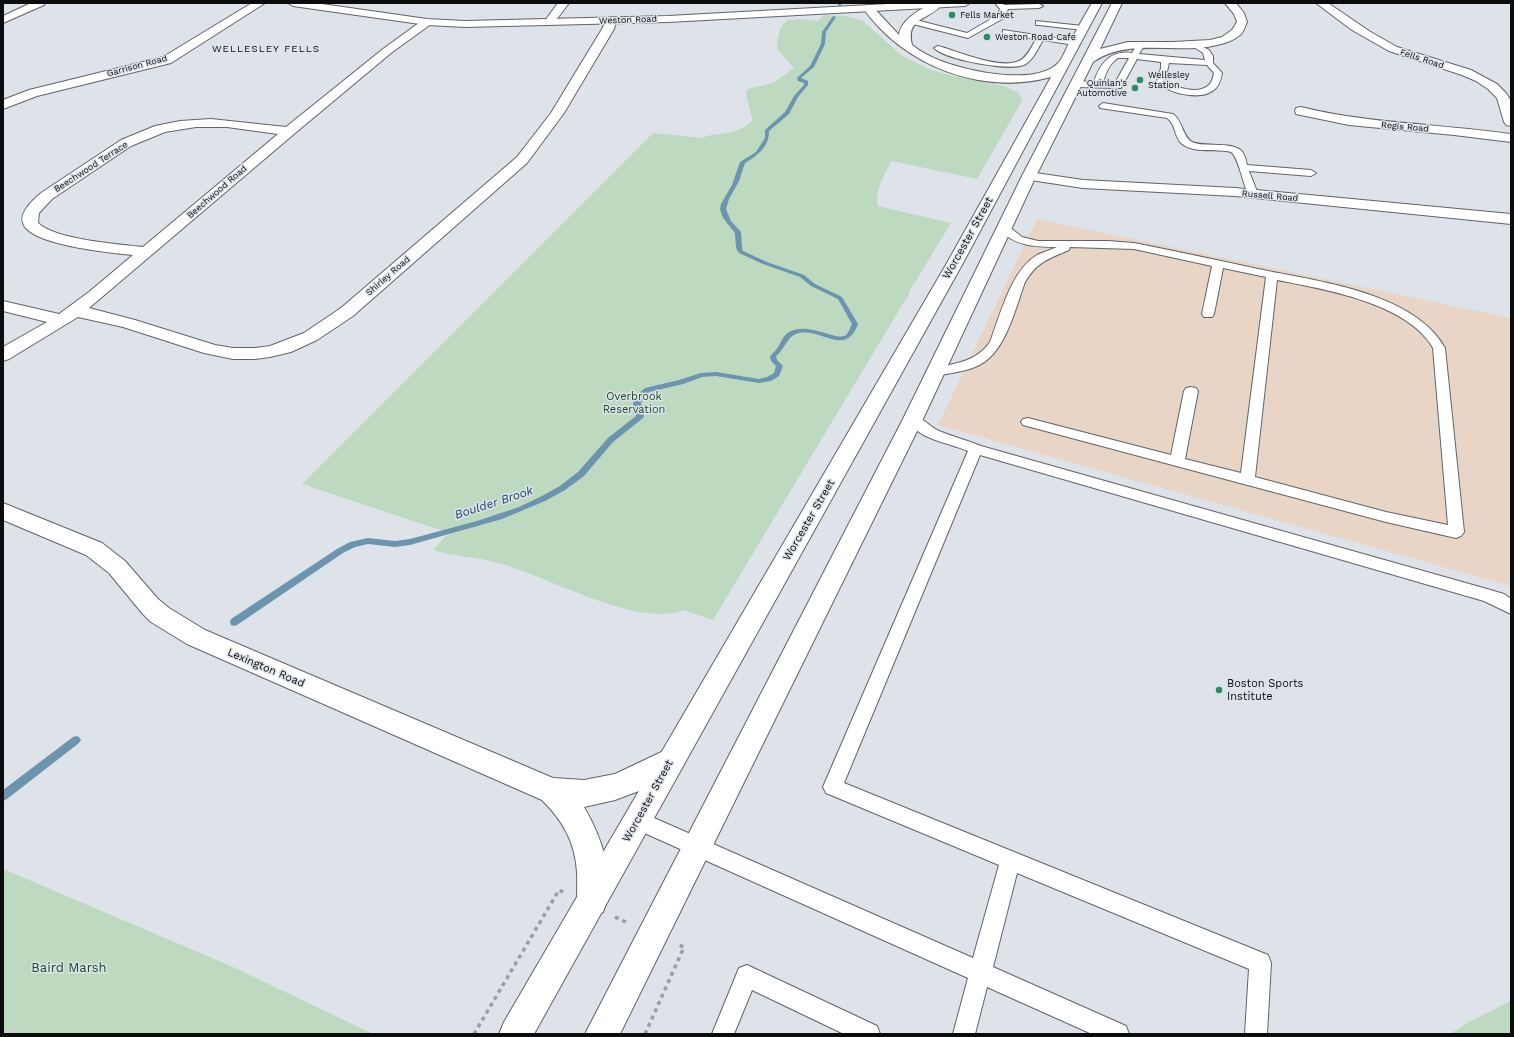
<!DOCTYPE html>
<style>
body{margin:0}
#map{position:relative;width:1514px;height:1037px;overflow:hidden;background:#dee3e9;font-family:"Work Sans",sans-serif}
canvas{display:block}
.frame{position:absolute;inset:0;border:4px solid #0a0c0e;pointer-events:none}
</style>
<div id="map">
<canvas width="1514" height="1037"></canvas>
<div class="frame"></div>
</div>
<script>
const g = document.querySelector('canvas').getContext('2d');
g.lineJoin = 'round';
function fill(path, color) { g.fillStyle = color; g.fill(path, 'evenodd'); }
function stroke(path, color, width, dash) { g.strokeStyle = color; g.lineWidth = width; g.lineCap = dash ? 'butt' : 'round'; g.setLineDash(dash || []); g.stroke(path); }
function drawText(font, color, halo, rows, align = 'center') {
  g.font = font + ' "Work Sans",sans-serif'; g.lineWidth = 3; g.setLineDash([]); g.textBaseline = 'middle'; g.strokeStyle = halo; g.fillStyle = color; for (const [text, x, y, turn = 0] of rows) {
    g.save(); g.translate(x, y); g.rotate((+turn || 0) * Math.PI / 180); g.textAlign = isNaN(turn) ? turn : align; if (halo) g.strokeText(text, 0, 0); g.fillText(text, 0, 0); g.restore();
  }
}
const commercial = new Path2D(`
 M 1037,219 L 1511,318 L 1511,586 L 938,425 Z`);
const green = new Path2D(`
 M 824,15 L 844,16 L 862,20 L 901,55 L 928,69 L 957,77 L 1004,86 L 1019,93 L 1022,101 L 977,179 L 892,161 L 890,163 C 883,178 875,190 878,206 L 951,223 L 909,292 L 909,295 L 904,302 L 713,620 L 684,610 C 637,629 544,574 495,562 C 475,557 453,556 433,550 L 446,536 L 452,534 L 302,484 L 653,133 L 704,138 L 706,136 C 726,133 737,134 752,121 C 752,110 744,98 747,89 L 773,83 L 794,68 L 777,49 C 778,36 778,28 788,20 L 801,19 L 818,21 Z
 M 3,869 L 233,967 L 373,1034 L 3,1034 Z
 M 1511,1001 L 1511,1034 L 1450,1034 L 1467,1023 Z`);
const stream = new Path2D(`
 M 839,3 L 843,3 L 840,6 L 838,5 Z
 M 833,16 L 836,17 L 826,32 L 825,44 L 814,67 L 801,78 L 808,81 L 808,85 L 798,97 L 789,114 L 769,131 C 769,147 758,155 745,163 L 739,181 L 729,199 L 726,209 L 731,221 L 741,232 L 742,248 L 743,251 L 767,262 L 804,275 L 815,284 L 842,297 L 858,324 C 845,359 820,325 796,334 C 787,337 785,349 776,356 L 777,360 L 783,366 L 779,376 L 771,381 L 759,383 L 716,376 L 702,377 L 683,384 L 649,392 L 643,397 L 641,403 L 644,416 L 643,418 L 613,442 L 584,476 L 565,490 L 545,501 L 502,519 L 410,545 L 395,547 L 368,544 L 355,547 L 343,553 L 237,625 L 234,626 L 231,625 L 230,622 L 231,619 L 337,549 L 350,542 L 368,538 L 395,541 L 410,539 L 477,521 L 519,507 L 540,497 L 560,486 L 578,472 L 608,438 L 636,416 L 633,403 L 638,394 L 645,388 L 679,380 L 701,373 L 716,372 L 759,379 L 767,377 L 774,373 L 776,366 L 771,361 L 770,356 C 772,354 774,352 776,350 C 781,344 782,336 789,332 C 809,321 836,342 846,335 C 849,332 850,328 852,324 L 838,299 L 811,286 L 800,277 L 763,264 L 739,253 L 736,248 L 735,233 L 723,218 L 720,209 L 721,204 L 732,185 L 740,162 L 756,152 L 765,138 L 765,130 L 785,112 L 794,96 L 804,85 L 804,83 L 798,81 L 797,78 L 810,66 L 821,44 L 822,32 Z
 M 76,736 L 79,737 L 81,740 L 79,743 L 7,799 L 3,801 L 3,790 L 73,737 Z`);
const path = new Path2D(`
 M 615,917 L 628,923
 M 474,1034 L 559,890 L 563,892
 M 645,1034 L 684,947 L 679,945`);
const lane = new Path2D(`
 M 995,3 L 1003,3 L 1004,5 L 1039,4 L 1043,6 L 1039,8 L 1008,9 L 1004,18 L 968,38 L 909,23 L 908,21 L 912,19 L 967,33 L 998,15 L 1000,9 Z
 M 1036,21 L 1083,26 L 1087,28 L 1083,30 L 1039,25 L 1036,25 Z
 M 1003,30 L 1075,41 L 1079,43 L 1075,45 L 1043,40 C 1038,48 1033,61 1024,65 C 1008,71 946,60 934,48 L 938,46 C 957,51 1000,70 1019,61 C 1027,58 1032,46 1036,39 L 1003,34 Z
 M 1138,42 L 1141,42 L 1145,44 L 1139,54 L 1205,60 L 1203,53 L 1191,45 L 1195,43 L 1209,50 L 1213,56 L 1213,63 L 1222,73 C 1221,78 1220,84 1216,88 C 1203,102 1168,94 1157,81 L 1161,68 L 1161,62 L 1137,59 L 1121,88 L 1076,87 L 1072,84 L 1076,81 L 1094,82 C 1100,63 1111,50 1132,53 ZM 1118,58 L 1129,58 L 1115,83 L 1103,83 C 1105,74 1110,63 1118,58 ZM 1169,63 L 1207,65 L 1214,73 C 1213,78 1212,82 1209,85 C 1198,95 1176,88 1165,80 Z
 M 1103,103 L 1173,114 C 1183,121 1182,136 1192,142 C 1205,148 1235,140 1243,153 C 1245,156 1246,161 1247,165 L 1311,170 L 1316,173 L 1311,176 L 1249,171 L 1258,194 L 1253,197 L 1249,196 C 1243,185 1239,158 1231,152 C 1216,148 1193,154 1181,143 C 1174,136 1176,124 1167,118 L 1100,108 L 1099,106 Z
 M 1004,225 L 1008,226 L 1022,237 L 1038,241 L 1108,241 L 1134,243 C 1175,251 1217,260 1258,269 C 1316,281 1414,292 1445,348 L 1464,532 L 1461,536 L 1456,538 L 1386,522 L 1023,425 L 1021,422 L 1023,419 L 1028,418 L 1171,455 L 1184,391 L 1186,388 L 1191,387 L 1196,388 L 1198,391 L 1185,459 L 1241,473 L 1266,277 L 1223,268 L 1214,314 L 1212,317 L 1204,317 L 1202,314 L 1212,266 L 1134,249 L 1070,247 L 1069,250 C 1048,259 1037,262 1025,282 C 1015,309 1005,356 975,367 C 963,372 949,373 936,376 L 931,375 L 930,372 L 931,369 C 955,363 975,363 990,342 C 1000,316 1011,270 1037,255 C 1043,252 1051,250 1057,247 C 1036,247 1012,246 999,228 ZM 1277,280 C 1323,289 1408,303 1433,348 L 1448,525 L 1386,512 L 1255,477 Z
 M 913,415 C 922,417 930,427 939,431 C 953,437 967,440 981,446 L 1487,589 L 1504,594 L 1511,599 L 1511,614 L 1484,601 L 980,455 L 844,783 L 1268,955 L 1271,963 L 1267,1034 L 1245,1034 L 1249,969 L 1017,873 L 993,967 L 1126,1026 L 1129,1034 L 1092,1034 L 987,987 L 975,1034 L 953,1034 L 968,978 L 631,827 L 628,820 L 631,813 L 638,811 L 973,958 L 999,865 L 826,793 L 823,787 L 968,451 C 947,442 919,440 906,419 L 908,416 Z
 M 747,965 L 877,1026 L 880,1034 L 844,1034 L 752,990 L 734,1034 L 712,1034 L 739,968 Z`);
const street = new Path2D(`
 M 31,3 L 45,3 L 44,5 L 3,23 L 3,16 Z
 M 252,3 L 265,3 L 171,63 L 37,96 L 3,109 L 3,100 L 29,90 L 163,57 Z
 M 558,3 L 569,3 L 553,24 L 545,24 L 544,22 Z
 M 1316,3 L 1328,3 L 1369,31 L 1397,47 L 1471,70 L 1497,84 L 1506,93 L 1511,101 L 1511,126 L 1506,125 L 1504,122 L 1497,98 L 1488,89 L 1476,81 L 1462,75 L 1389,51 L 1352,30 Z
 M 611,18 L 616,21 L 614,29 L 564,113 L 527,163 L 353,316 L 317,340 L 291,352 L 270,357 L 255,359 L 233,359 L 204,353 L 123,327 L 78,317 L 9,359 L 3,361 L 3,347 L 47,322 L 3,311 L 3,301 L 59,314 L 89,292 L 133,255 C 112,253 29,245 23,223 C 19,212 34,199 41,193 L 121,140 L 155,126 L 180,121 L 211,119 L 286,127 L 383,49 L 423,20 L 431,20 L 432,22 L 431,24 L 391,53 L 294,134 L 89,308 L 135,320 L 215,345 L 233,348 L 255,348 L 270,346 L 304,333 L 341,308 L 517,157 L 551,113 L 602,29 L 607,19 ZM 196,127 L 227,127 L 278,134 L 143,247 C 118,244 56,240 38,223 L 39,213 L 52,199 L 131,146 L 165,132 Z
 M 1301,107 C 1370,124 1441,124 1511,134 L 1511,142 L 1454,135 L 1349,125 L 1296,114 L 1295,111 L 1296,108 Z
 M 1029,172 L 1083,180 L 1235,188 L 1511,214 L 1511,224 L 1235,196 L 1083,188 L 1024,179 L 1022,176 L 1024,173 Z
 M 3,503 L 102,543 L 125,561 L 158,599 L 169,608 L 205,630 L 553,778 L 584,780 L 615,774 L 672,747 L 682,750 L 686,759 L 682,768 L 639,791 L 615,800 L 584,807 C 601,836 617,878 603,912 L 592,916 L 581,912 C 575,898 578,887 577,872 C 575,842 563,821 542,800 L 187,644 L 151,622 L 142,613 L 109,573 L 86,555 L 3,520 Z`);
const secondary = new Path2D(`
 M 288,3 L 315,3 L 427,19 L 465,21 L 668,16 L 906,3 L 970,3 L 965,6 L 668,22 L 465,27 L 427,25 L 293,6 Z`);
const highway = new Path2D(`
 M 932,3 L 940,3 L 941,5 C 929,21 905,17 912,45 C 921,52 931,57 941,61 C 967,71 1038,87 1059,62 C 1063,57 1066,49 1069,43 C 1077,30 1084,16 1092,3 L 1102,3 L 963,263 L 534,1034 L 499,1034 L 504,1022 L 947,263 L 1051,77 C 982,96 904,66 863,8 L 868,5 L 872,6 L 899,35 C 901,19 920,10 932,3 Z
 M 1112,3 L 1122,3 L 1100,49 L 1128,42 L 1173,42 L 1210,40 L 1222,37 L 1232,30 L 1237,22 L 1234,14 L 1225,3 L 1236,3 L 1244,13 L 1247,22 C 1245,26 1244,32 1240,35 C 1233,41 1225,43 1217,45 C 1176,55 1129,37 1093,62 L 1036,176 L 923,419 L 620,1034 L 585,1034 L 903,419 L 1022,176 Z`);
const markers = [
 [952,15,4,"#2c8b64"],
 [987,37,4,"#2c8b64"],
 [1140,80,4,"#2c8b64"],
 [1135,88,4,"#2c8b64"],
 [1219,690,4,"#2c8b64"]
];
const farPoinames = [
 ["Fells Market",960,15],
 ["Weston Road Cafe",995,37],
 ["Wellesley",1148,75],
 ["Station",1148,85],
 ["Quinlan's",1127,83,"right"],
 ["Automotive",1127,93,"right"]
];
const farStreetnames = [
 ["Weston Road",628,20,-2],
 ["Fells Road",1422,59,18],
 ["Garrison Road",137,66,-15],
 ["Regis Road",1405,127,5],
 ["Beechwood Terrace",91,167,-33],
 ["Beechwood Road",217,192,-41],
 ["Russell Road",1270,196,5],
 ["Shirley Road",388,276,-41]
];
const farNeighbourhoodnames = [
 ["WELLESLEY FELLS",266,49]
];
const streetNames = [
 ["Worcester Street",968,238,-61],
 ["Worcester Street",809,520,-60],
 ["Lexington Road",266,668,23],
 ["Worcester Street",648,801,-61]
];
const parkNames = [
 ["Overbrook",634,397],
 ["Reservation",634,410]
];
const poiNames = [
 ["Boston Sports",1227,684],
 ["Institute",1227,697]
];
const waterNames = [
 ["Boulder Brook",494,503,-18]
];
const nearParknames = [
 ["Baird Marsh",69,968]
];
fill(commercial, '#e8d5c5');
fill(green, '#bdd9c0');
fill(stream, '#6c94ae');
stroke(lane, '#606469', 2);
stroke(street, '#606469', 2);
stroke(secondary, '#606469', 2);
stroke(highway, '#606469', 2);
stroke(path, '#9a9ea3', 3.5, [4, 4]);
fill(lane, '#fff');
fill(street, '#fff');
fill(secondary, '#fff');
fill(highway, '#fff');
for (const [x, y, r, color] of markers) { const dot = new Path2D(); dot.arc(x, y, r, 0, 2 * Math.PI); g.fillStyle = color; g.fill(dot); stroke(dot, '#dee3e9', 1.5); }
drawText('9px', '#0a0c0e', '#dee3e9', farPoinames, 'left');
drawText('9px', '#0a0c0e', '#dee3e9', farStreetnames);
g.letterSpacing = '1px';
drawText('10px', '#0a0c0e', '#dee3e9', farNeighbourhoodnames);
g.letterSpacing = '0px';
drawText('11px', '#0a0c0e', '#dee3e9', streetNames);
drawText('11px', '#184e25', '#dee3e9', parkNames);
drawText('11px', '#0a0c0e', '#dee3e9', poiNames, 'left');
drawText('italic 12px', '#134662', '#dee3e9', waterNames);
drawText('13px', '#184e25', '#dee3e9', nearParknames);
</script>
